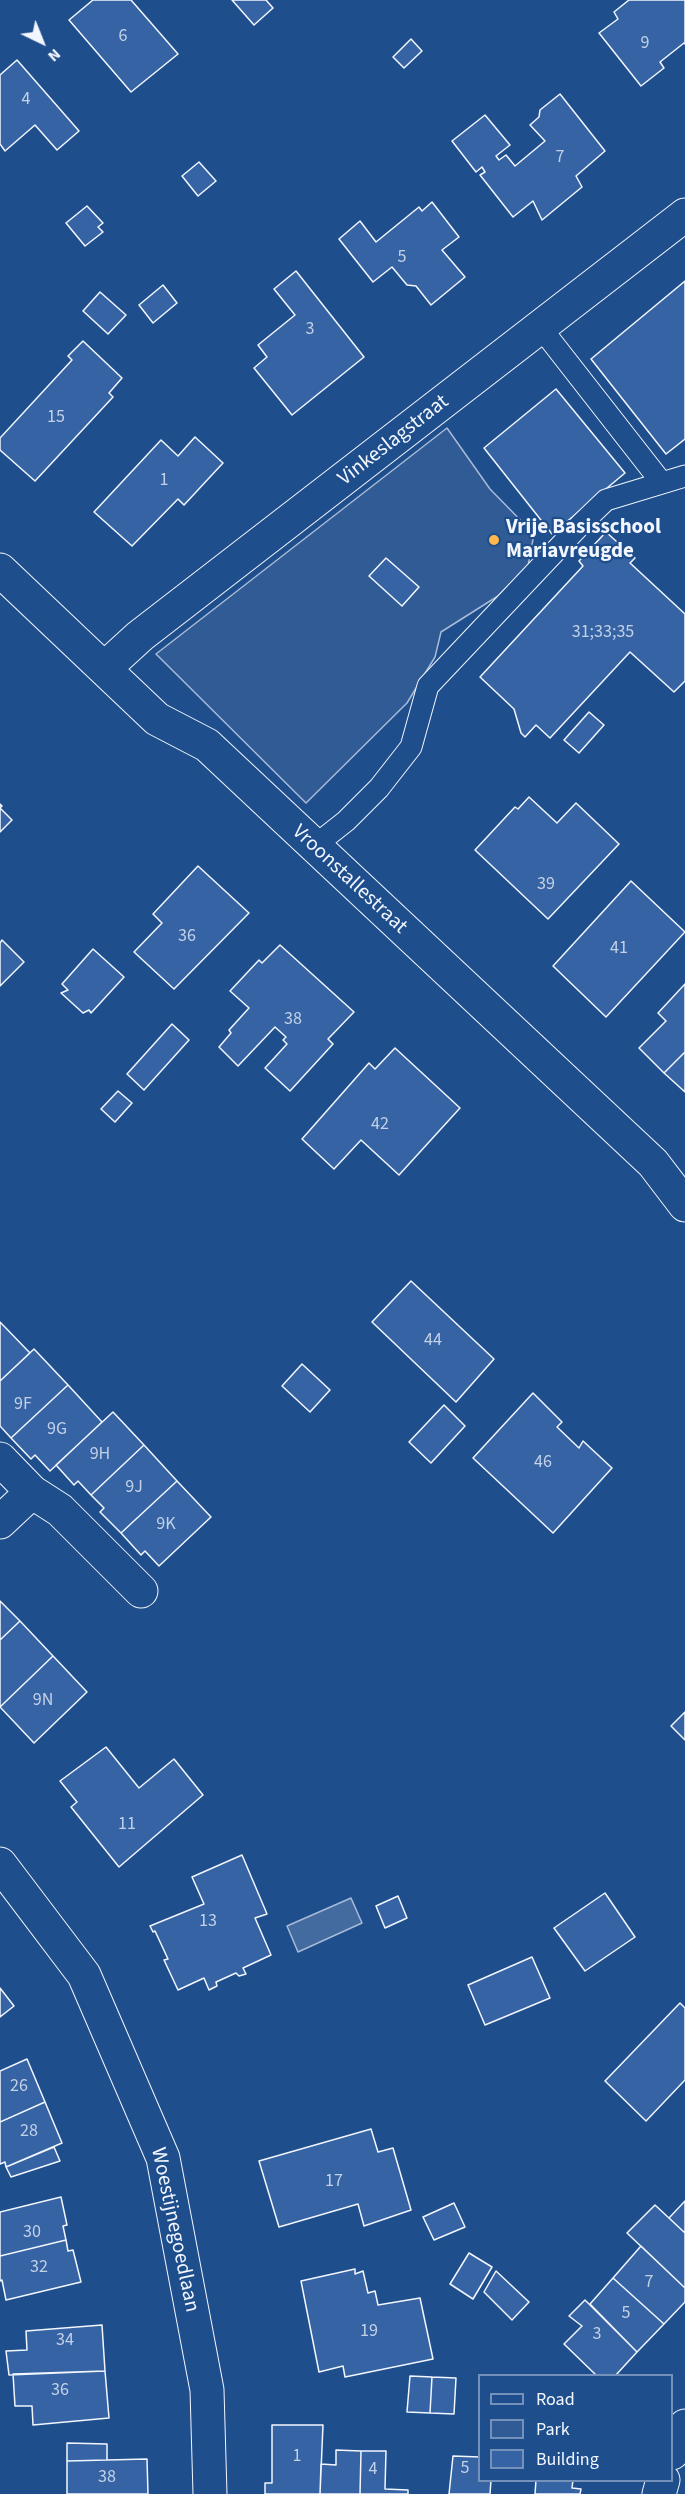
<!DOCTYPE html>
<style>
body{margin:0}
#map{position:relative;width:685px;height:2494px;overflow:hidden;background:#1f4e8c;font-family:"Source Sans 3",sans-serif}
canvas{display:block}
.legend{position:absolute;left:478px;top:2374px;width:195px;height:108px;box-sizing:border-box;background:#1f4e8c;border:2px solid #7391ba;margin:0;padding:8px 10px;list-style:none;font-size:18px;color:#f2f6ff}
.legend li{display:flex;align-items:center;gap:12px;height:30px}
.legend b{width:30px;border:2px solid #7391ba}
.north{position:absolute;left:12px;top:12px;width:60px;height:60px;-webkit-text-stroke:4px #1f4e8c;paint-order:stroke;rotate:137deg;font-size:16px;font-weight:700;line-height:24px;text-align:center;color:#f2f6ff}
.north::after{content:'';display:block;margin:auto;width:21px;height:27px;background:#f2f6ff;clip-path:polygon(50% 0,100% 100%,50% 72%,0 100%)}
</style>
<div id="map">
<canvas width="685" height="2494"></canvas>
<ul class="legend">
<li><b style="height:8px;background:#1f4e8c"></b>Road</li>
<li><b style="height:16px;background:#305b95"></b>Park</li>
<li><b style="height:16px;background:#3563a3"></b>Building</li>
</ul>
<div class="north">N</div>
</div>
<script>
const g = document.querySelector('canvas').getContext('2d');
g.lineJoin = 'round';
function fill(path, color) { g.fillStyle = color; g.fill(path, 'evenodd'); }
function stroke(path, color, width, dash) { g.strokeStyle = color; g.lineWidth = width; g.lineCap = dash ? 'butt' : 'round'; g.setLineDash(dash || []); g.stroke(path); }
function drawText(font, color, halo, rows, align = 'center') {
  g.font = font + ' "Source Sans 3",sans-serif'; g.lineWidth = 4.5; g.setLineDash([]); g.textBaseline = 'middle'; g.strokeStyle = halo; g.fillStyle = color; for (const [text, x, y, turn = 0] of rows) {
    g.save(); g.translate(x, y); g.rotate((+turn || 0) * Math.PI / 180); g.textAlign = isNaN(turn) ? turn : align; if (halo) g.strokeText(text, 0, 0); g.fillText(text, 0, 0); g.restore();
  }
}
const green = new Path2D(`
 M 447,428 L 490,489 L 534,534 L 528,566 L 498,596 L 441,632 L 435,657 L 407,703 L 306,803 L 156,654 Z`);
const water = new Path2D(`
 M 351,1898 L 362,1923 L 298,1952 L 287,1926 Z`);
const building = new Path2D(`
 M 93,0 L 131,0 L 178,54 L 131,92 L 69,20 Z
 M 232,0 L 266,0 L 273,8 L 254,25 Z
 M 629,0 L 685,0 L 685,44 L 684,43 L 660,62 L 664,68 L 641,86 L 599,33 L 618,19 L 614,12 Z
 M 411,39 L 422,51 L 404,68 L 393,57 Z
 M 17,60 L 79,131 L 57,150 L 35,125 L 5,151 L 0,144 L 0,75 Z
 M 560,94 L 605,151 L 576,176 L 582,187 L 542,220 L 533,201 L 513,217 L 480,175 L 485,172 L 482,167 L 476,172 L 452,141 L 485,115 L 510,145 L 496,156 L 499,160 L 506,155 L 515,166 L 545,141 L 530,125 L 539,117 L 540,110 Z
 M 199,162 L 216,181 L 198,196 L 182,176 Z
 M 432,202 L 459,237 L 442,250 L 465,277 L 431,305 L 416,286 L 407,285 L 392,267 L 373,282 L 339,239 L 360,221 L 376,242 L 419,207 L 422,211 Z
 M 87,206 L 103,223 L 98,227 L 103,232 L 85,246 L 66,223 Z
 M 296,271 L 364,357 L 292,415 L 254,368 L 267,357 L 258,345 L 295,315 L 274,289 Z
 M 685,281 L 685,439 L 666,454 L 591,359 Z
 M 163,285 L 177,303 L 153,323 L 139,305 Z
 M 100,292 L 126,315 L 108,334 L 83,311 Z
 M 83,341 L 122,378 L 109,393 L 113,397 L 35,481 L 0,450 L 0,438 L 72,360 L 68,356 Z
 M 556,389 L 625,473 L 552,534 L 484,448 Z
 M 195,437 L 223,463 L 184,505 L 178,499 L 132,546 L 94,512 L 161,440 L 178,456 Z
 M 606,532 L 635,558 L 630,563 L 685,614 L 685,681 L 674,692 L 630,652 L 550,738 L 536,725 L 525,737 L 521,733 L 514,709 L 480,677 L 583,566 L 579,561 Z
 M 386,558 L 419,587 L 402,606 L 369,576 Z
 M 589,712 L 604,725 L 579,753 L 564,740 Z
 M 529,797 L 557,823 L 576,803 L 619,844 L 548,919 L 475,850 L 515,807 L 518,809 Z
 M 0,804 L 2,806 L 0,808 L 12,820 L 0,832 Z
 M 198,866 L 249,913 L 174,989 L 134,952 L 162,923 L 153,914 Z
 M 631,881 L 685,932 L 606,1017 L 553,966 Z
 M 2,940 L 24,962 L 0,986 L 0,943 Z
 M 280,945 L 354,1012 L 328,1039 L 333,1044 L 290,1091 L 265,1068 L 287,1044 L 283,1040 L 286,1037 L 275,1027 L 238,1066 L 219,1047 L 231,1033 L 229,1030 L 249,1008 L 230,991 L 259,960 L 262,963 Z
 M 93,949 L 124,977 L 91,1013 L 89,1010 L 83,1013 L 61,993 L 68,990 L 62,984 Z
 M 685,984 L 685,1052 L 664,1073 L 639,1048 L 666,1021 L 658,1013 Z
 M 172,1024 L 189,1040 L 144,1090 L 127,1074 Z
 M 395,1048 L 460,1108 L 399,1175 L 361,1140 L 334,1169 L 302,1139 L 369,1063 L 375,1069 Z
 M 685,1052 L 685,1092 L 664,1073 Z
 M 118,1091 L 132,1103 L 115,1122 L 101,1109 Z
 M 411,1281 L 494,1359 L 456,1402 L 372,1322 Z
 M 0,1322 L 30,1353 L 0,1381 Z
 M 34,1349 L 68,1385 L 11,1438 L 0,1426 L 0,1381 Z
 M 302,1364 L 330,1390 L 310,1412 L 282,1386 Z
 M 68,1385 L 102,1422 L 50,1471 L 35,1455 L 31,1459 L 11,1438 Z
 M 533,1393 L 562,1422 L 557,1427 L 579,1448 L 583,1441 L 612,1468 L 553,1533 L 473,1458 Z
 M 444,1405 L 465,1426 L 431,1463 L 409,1442 Z
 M 113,1412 L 144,1445 L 91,1495 L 78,1481 L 74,1485 L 56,1465 Z
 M 144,1445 L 177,1481 L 121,1533 L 100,1512 L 104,1508 L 91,1495 Z
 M 177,1481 L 211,1517 L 159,1566 L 145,1551 L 141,1555 L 121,1533 Z
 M 0,1601 L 20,1621 L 0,1640 Z
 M 20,1621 L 53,1656 L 0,1707 L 0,1640 Z
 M 53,1656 L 87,1692 L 34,1743 L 0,1707 Z
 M 685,1712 L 685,1740 L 671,1726 Z
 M 106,1747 L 139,1788 L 174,1759 L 203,1795 L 119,1867 L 71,1807 L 77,1802 L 60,1781 Z
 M 242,1855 L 267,1914 L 255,1918 L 271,1955 L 243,1968 L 246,1974 L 239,1976 L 236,1973 L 216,1982 L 217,1986 L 209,1990 L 204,1978 L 178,1990 L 164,1960 L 168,1959 L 155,1931 L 153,1932 L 150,1926 L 204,1904 L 192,1877 Z
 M 605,1893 L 635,1937 L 585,1971 L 554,1928 Z
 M 398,1896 L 407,1918 L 385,1928 L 376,1906 Z
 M 532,1957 L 550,1998 L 485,2025 L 468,1985 Z
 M 0,1988 L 14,2006 L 0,2017 Z
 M 680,2003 L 685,2008 L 685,2080 L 646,2121 L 605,2081 Z
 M 27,2059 L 45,2102 L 0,2122 L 0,2071 Z
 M 45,2102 L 62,2143 L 6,2167 L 5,2162 L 0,2164 L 0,2122 Z
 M 371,2129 L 378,2152 L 393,2148 L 411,2210 L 364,2226 L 358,2204 L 279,2227 L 259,2161 Z
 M 54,2147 L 60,2161 L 11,2177 L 6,2167 Z
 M 61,2197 L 67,2225 L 63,2226 L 66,2240 L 0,2256 L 0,2212 Z
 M 685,2201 L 685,2233 L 669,2218 Z
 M 454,2203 L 465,2227 L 434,2240 L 423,2217 Z
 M 655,2205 L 685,2233 L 685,2288 L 627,2233 Z
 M 66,2240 L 68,2251 L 73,2250 L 81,2282 L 6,2300 L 2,2280 L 0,2281 L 0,2256 Z
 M 641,2246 L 685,2288 L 685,2302 L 664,2324 L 613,2278 Z
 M 469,2253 L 492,2267 L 473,2299 L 450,2284 Z
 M 355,2269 L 355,2274 L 363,2271 L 368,2293 L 375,2291 L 378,2305 L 420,2298 L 433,2359 L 345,2377 L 343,2366 L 319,2372 L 301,2281 Z
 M 496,2271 L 529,2302 L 512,2320 L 484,2292 Z
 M 613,2278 L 664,2324 L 637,2352 L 590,2304 Z
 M 585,2300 L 637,2352 L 615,2376 L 597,2376 L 564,2344 L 582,2326 L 569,2316 Z
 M 102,2325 L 105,2371 L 9,2375 L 6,2351 L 27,2350 L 26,2331 Z
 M 105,2371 L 109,2418 L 33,2425 L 32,2406 L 15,2406 L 13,2374 Z
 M 410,2376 L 432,2377 L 430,2413 L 407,2412 Z
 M 432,2377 L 456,2378 L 454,2414 L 430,2413 Z
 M 272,2425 L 323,2425 L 320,2494 L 265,2494 L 265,2483 L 272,2483 Z
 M 67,2443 L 107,2444 L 107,2460 L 67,2461 Z
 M 336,2450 L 361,2451 L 360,2494 L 320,2494 L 321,2464 L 336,2465 Z
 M 361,2451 L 386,2451 L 385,2489 L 408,2490 L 408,2494 L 360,2494 Z
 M 453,2456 L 480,2457 L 480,2480 L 491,2480 L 490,2494 L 449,2494 Z
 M 147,2459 L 148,2494 L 67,2494 L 67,2461 Z
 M 536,2480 L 573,2480 L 572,2488 L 581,2489 L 580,2494 L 535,2494 Z`);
const lane = new Path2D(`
 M 541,328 L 662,483
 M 313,847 L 346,821 L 379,788 L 411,747 L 428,686 L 582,523 L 606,500 L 685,476`);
const street = new Path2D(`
 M 0,570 L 157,719 L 207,745 L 653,1163 L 685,1205
 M 105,668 L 140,636 L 685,215
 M 0,1459 L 32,1492 L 60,1510 L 141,1591
 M 0,1522 L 32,1492
 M 0,1864 L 84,1975 L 163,2158 L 207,2390 L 210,2494
 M 672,2453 L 685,2426
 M 659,2494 L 663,2480`);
const markers = [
 [494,540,6,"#ffb74d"]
];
const numberNames = [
 ["6",123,37],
 ["9",645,44],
 ["4",26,100],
 ["7",560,158],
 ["5",402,258],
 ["3",310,330],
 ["15",56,418],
 ["1",164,481],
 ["31;33;35",603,633],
 ["39",546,885],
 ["36",187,937],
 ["41",619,949],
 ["38",293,1020],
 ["42",380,1125],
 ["44",433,1341],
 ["9F",23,1405],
 ["9G",57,1430],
 ["9H",100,1455],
 ["46",543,1463],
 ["9J",134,1488],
 ["9K",166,1525],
 ["9N",43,1701],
 ["11",127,1825],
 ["13",208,1922],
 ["26",19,2087],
 ["28",29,2132],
 ["17",334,2182],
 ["30",32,2233],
 ["32",39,2268],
 ["7",649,2283],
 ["5",626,2314],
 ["19",369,2332],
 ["3",597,2335],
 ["34",65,2341],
 ["36",60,2391],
 ["1",297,2457],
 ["5",465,2469],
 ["4",373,2470],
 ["38",107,2478]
];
const streetNames = [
 ["Vinkeslagstraat",394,441,-38],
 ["Vroonstallestraat",349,880,43],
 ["Woestijnegoedlaan",174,2230,78]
];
const poiNames = [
 ["Vrije Basisschool",506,528],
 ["Mariavreugde",506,552]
];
fill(green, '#305b95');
stroke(green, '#a8bbd7', 1.5);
fill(water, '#446ba0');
stroke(water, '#a8bbd7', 1.5);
fill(building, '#3563a3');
stroke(building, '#f2f6ff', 1.5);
stroke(lane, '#f2f6ff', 23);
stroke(street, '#f2f6ff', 35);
stroke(lane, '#1f4e8c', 21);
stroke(street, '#1f4e8c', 33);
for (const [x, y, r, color] of markers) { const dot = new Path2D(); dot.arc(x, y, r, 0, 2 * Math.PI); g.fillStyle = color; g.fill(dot); stroke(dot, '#1f4e8c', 2); }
drawText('18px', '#c3d1e8', null, numberNames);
drawText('21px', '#f2f6ff', '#1f4e8c', streetNames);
drawText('bold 21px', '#f2f6ff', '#1f4e8c', poiNames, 'left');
</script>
